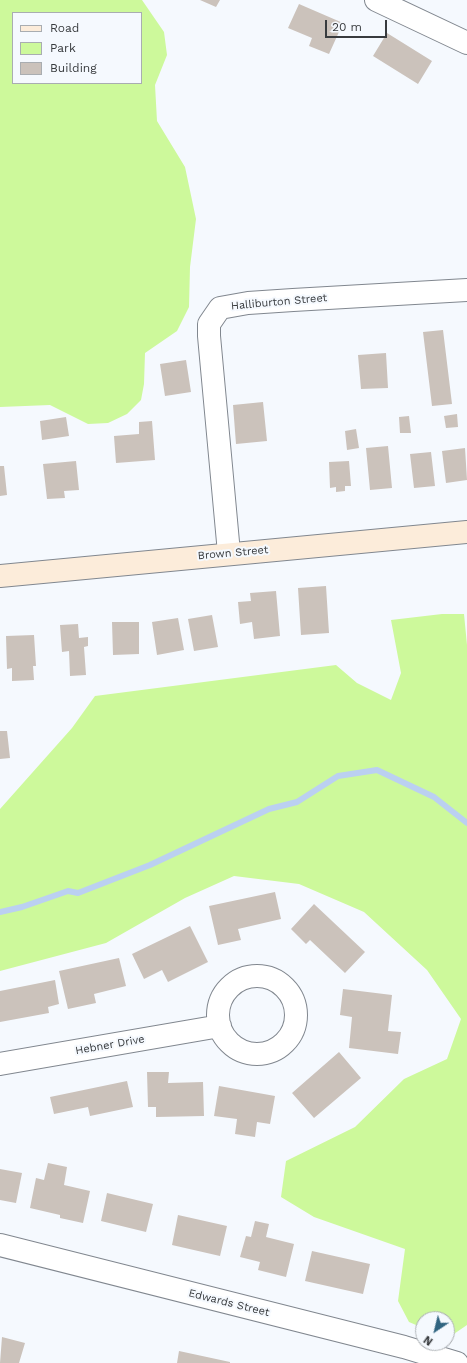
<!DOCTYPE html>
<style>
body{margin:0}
#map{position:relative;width:467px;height:1363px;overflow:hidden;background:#f5f9fe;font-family:"Work Sans",sans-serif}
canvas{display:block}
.legend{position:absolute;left:12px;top:12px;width:130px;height:72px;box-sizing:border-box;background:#f5f9fe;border:1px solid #a9adb1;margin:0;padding:5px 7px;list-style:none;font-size:12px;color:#383b3e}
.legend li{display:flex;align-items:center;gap:8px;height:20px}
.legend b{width:20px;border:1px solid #a9adb1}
.north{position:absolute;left:415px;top:1311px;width:40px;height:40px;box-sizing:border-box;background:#f5f9fe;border:1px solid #a9adb1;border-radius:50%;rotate:215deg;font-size:11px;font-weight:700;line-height:16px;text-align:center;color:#383b3e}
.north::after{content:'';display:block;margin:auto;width:14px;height:18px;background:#316581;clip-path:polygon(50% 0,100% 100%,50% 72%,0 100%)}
.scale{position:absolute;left:325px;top:20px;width:62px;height:18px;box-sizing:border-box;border:2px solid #383b3e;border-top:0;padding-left:5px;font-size:12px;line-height:14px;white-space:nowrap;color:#383b3e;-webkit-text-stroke:3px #f5f9fe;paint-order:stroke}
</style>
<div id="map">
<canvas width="467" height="1363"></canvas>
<ul class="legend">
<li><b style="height:5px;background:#fcecda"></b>Road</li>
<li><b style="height:11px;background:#cdf99b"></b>Park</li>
<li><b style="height:11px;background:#cbc2bb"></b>Building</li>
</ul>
<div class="north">N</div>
<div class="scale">20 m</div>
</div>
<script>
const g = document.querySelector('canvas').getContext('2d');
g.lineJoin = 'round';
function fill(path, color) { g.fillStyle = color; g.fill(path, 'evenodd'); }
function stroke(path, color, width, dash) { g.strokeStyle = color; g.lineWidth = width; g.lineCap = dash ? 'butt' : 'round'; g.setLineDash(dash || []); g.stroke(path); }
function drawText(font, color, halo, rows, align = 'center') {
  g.font = font + ' "Work Sans",sans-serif'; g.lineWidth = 4; g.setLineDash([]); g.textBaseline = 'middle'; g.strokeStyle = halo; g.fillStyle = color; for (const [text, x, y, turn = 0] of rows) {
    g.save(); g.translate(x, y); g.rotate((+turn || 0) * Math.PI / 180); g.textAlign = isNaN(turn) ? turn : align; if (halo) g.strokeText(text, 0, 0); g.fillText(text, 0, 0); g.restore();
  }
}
const green = new Path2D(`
 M 0,0 L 142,0 L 164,32 L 167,55 L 155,85 L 157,121 L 185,167 L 196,219 L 190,267 L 189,307 L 177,331 L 145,353 L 144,384 L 141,400 L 127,414 L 108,423 L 88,424 L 50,405 L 0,407 ZM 13,13 L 141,13 L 141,83 L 13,83 Z
 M 442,614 L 464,614 L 467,645 L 467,1325 L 448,1338 L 447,1319 L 423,1319 L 423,1328 L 409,1322 L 398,1301 L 405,1249 L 314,1217 L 281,1197 L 286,1161 L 355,1127 L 404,1079 L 447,1059 L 461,1019 L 427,970 L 364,912 L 299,884 L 234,876 L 185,898 L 106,943 L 0,971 L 0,809 L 72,728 L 95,696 L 336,665 L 357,683 L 391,700 L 401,673 L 391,620 Z`);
const stream = new Path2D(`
 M 0,912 L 22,907 L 68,891 L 78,893 L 150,865 L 269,809 L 297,802 L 338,776 L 377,770 L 434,797 L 467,823`);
const building = new Path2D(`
 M 200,0 L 220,0 L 216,7 Z
 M 299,4 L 343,23 L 329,54 L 309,46 L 312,38 L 288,28 Z
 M 387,33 L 432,61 L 418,84 L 373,56 Z
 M 443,330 L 452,404 L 432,406 L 423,332 Z
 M 386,353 L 388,388 L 361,389 L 358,355 Z
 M 186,360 L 191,392 L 165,396 L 160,364 Z
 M 263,402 L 267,441 L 236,444 L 233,405 Z
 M 457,414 L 458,427 L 446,428 L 444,416 Z
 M 409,416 L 411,433 L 400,433 L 399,417 Z
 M 66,417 L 69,436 L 42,440 L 40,421 Z
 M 152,421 L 155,460 L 116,463 L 114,436 L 139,434 L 139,422 Z
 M 356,429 L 359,448 L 347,450 L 345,431 Z
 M 388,446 L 392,488 L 370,490 L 366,448 Z
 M 465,448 L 467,480 L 446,483 L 442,451 Z
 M 431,452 L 435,486 L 414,488 L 410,454 Z
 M 76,461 L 79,490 L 64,491 L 65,498 L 47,499 L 43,464 Z
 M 349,461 L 351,486 L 345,486 L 345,491 L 336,492 L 336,487 L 330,488 L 329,462 Z
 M 0,466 L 4,466 L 7,495 L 0,496 Z
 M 326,586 L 329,633 L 301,635 L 298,588 Z
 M 276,591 L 280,636 L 254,639 L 252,622 L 240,624 L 238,602 L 251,601 L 250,593 Z
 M 212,615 L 218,647 L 194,651 L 188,619 Z
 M 178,618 L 184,650 L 157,655 L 152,622 Z
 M 112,622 L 139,622 L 139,654 L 113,655 Z
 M 78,624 L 79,638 L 88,637 L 88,646 L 84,647 L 86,675 L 70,676 L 69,651 L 62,652 L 60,625 Z
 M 34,635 L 36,666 L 33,666 L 34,680 L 12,681 L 12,668 L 7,669 L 6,636 Z
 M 0,731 L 7,731 L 10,758 L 0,759 Z
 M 275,892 L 281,919 L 238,929 L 241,940 L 218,945 L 209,906 Z
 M 314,904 L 365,952 L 345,973 L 310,940 L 306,944 L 291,929 Z
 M 190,926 L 208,962 L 168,982 L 162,970 L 144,979 L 132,954 Z
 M 119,958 L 126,986 L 94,994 L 96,1003 L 68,1009 L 59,971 Z
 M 55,980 L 59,1004 L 48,1007 L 49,1013 L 0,1022 L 0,991 Z
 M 343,989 L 392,995 L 388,1031 L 401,1032 L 398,1054 L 349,1048 L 352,1017 L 340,1015 Z
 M 339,1052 L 361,1078 L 314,1118 L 292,1093 Z
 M 147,1072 L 169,1072 L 168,1083 L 203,1082 L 204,1116 L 156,1117 L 156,1107 L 148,1107 Z
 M 127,1081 L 133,1107 L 90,1116 L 88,1107 L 54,1114 L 50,1097 Z
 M 219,1086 L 275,1096 L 270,1124 L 257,1122 L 255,1137 L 235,1134 L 237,1119 L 214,1116 Z
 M 48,1163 L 67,1167 L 64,1185 L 90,1191 L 83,1223 L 60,1218 L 60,1215 L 30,1208 L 36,1178 L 44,1180 Z
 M 0,1169 L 22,1173 L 16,1203 L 0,1200 Z
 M 107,1193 L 153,1204 L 146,1232 L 101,1221 Z
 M 178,1215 L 227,1226 L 220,1256 L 172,1245 Z
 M 255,1221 L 269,1224 L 266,1237 L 294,1244 L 286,1277 L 258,1270 L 260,1262 L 240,1257 L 246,1236 L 251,1237 Z
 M 312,1251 L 370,1264 L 363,1294 L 305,1281 Z
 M 2,1337 L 25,1343 L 19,1363 L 0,1363 Z
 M 179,1351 L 230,1362 L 230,1363 L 177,1363 Z`);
const street = new Path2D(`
 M 376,0 L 467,43
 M 229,553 L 209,336 L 209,324 L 220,308 L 248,303 L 293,300 L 467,290
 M218 1015a39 39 0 1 1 78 0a39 39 0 1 1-78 0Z
 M 0,1064 L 220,1026
 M 0,1245 L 404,1347 L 457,1363`);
const secondary = new Path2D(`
 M 0,576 L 467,532`);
const streetNames = [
 ["Halliburton Street",279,302,-5],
 ["Brown Street",233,553,-5],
 ["Hebner Drive",110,1045,-10],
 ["Edwards Street",229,1303,14]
];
fill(green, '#cdf99b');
stroke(stream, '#bbd0f1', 6);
fill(building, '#cbc2bb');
stroke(street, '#81878f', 24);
stroke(secondary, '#81878f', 24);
stroke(street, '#fff', 22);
stroke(secondary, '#fcecda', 22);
drawText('11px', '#383b3e', '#f5f9fe', streetNames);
</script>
